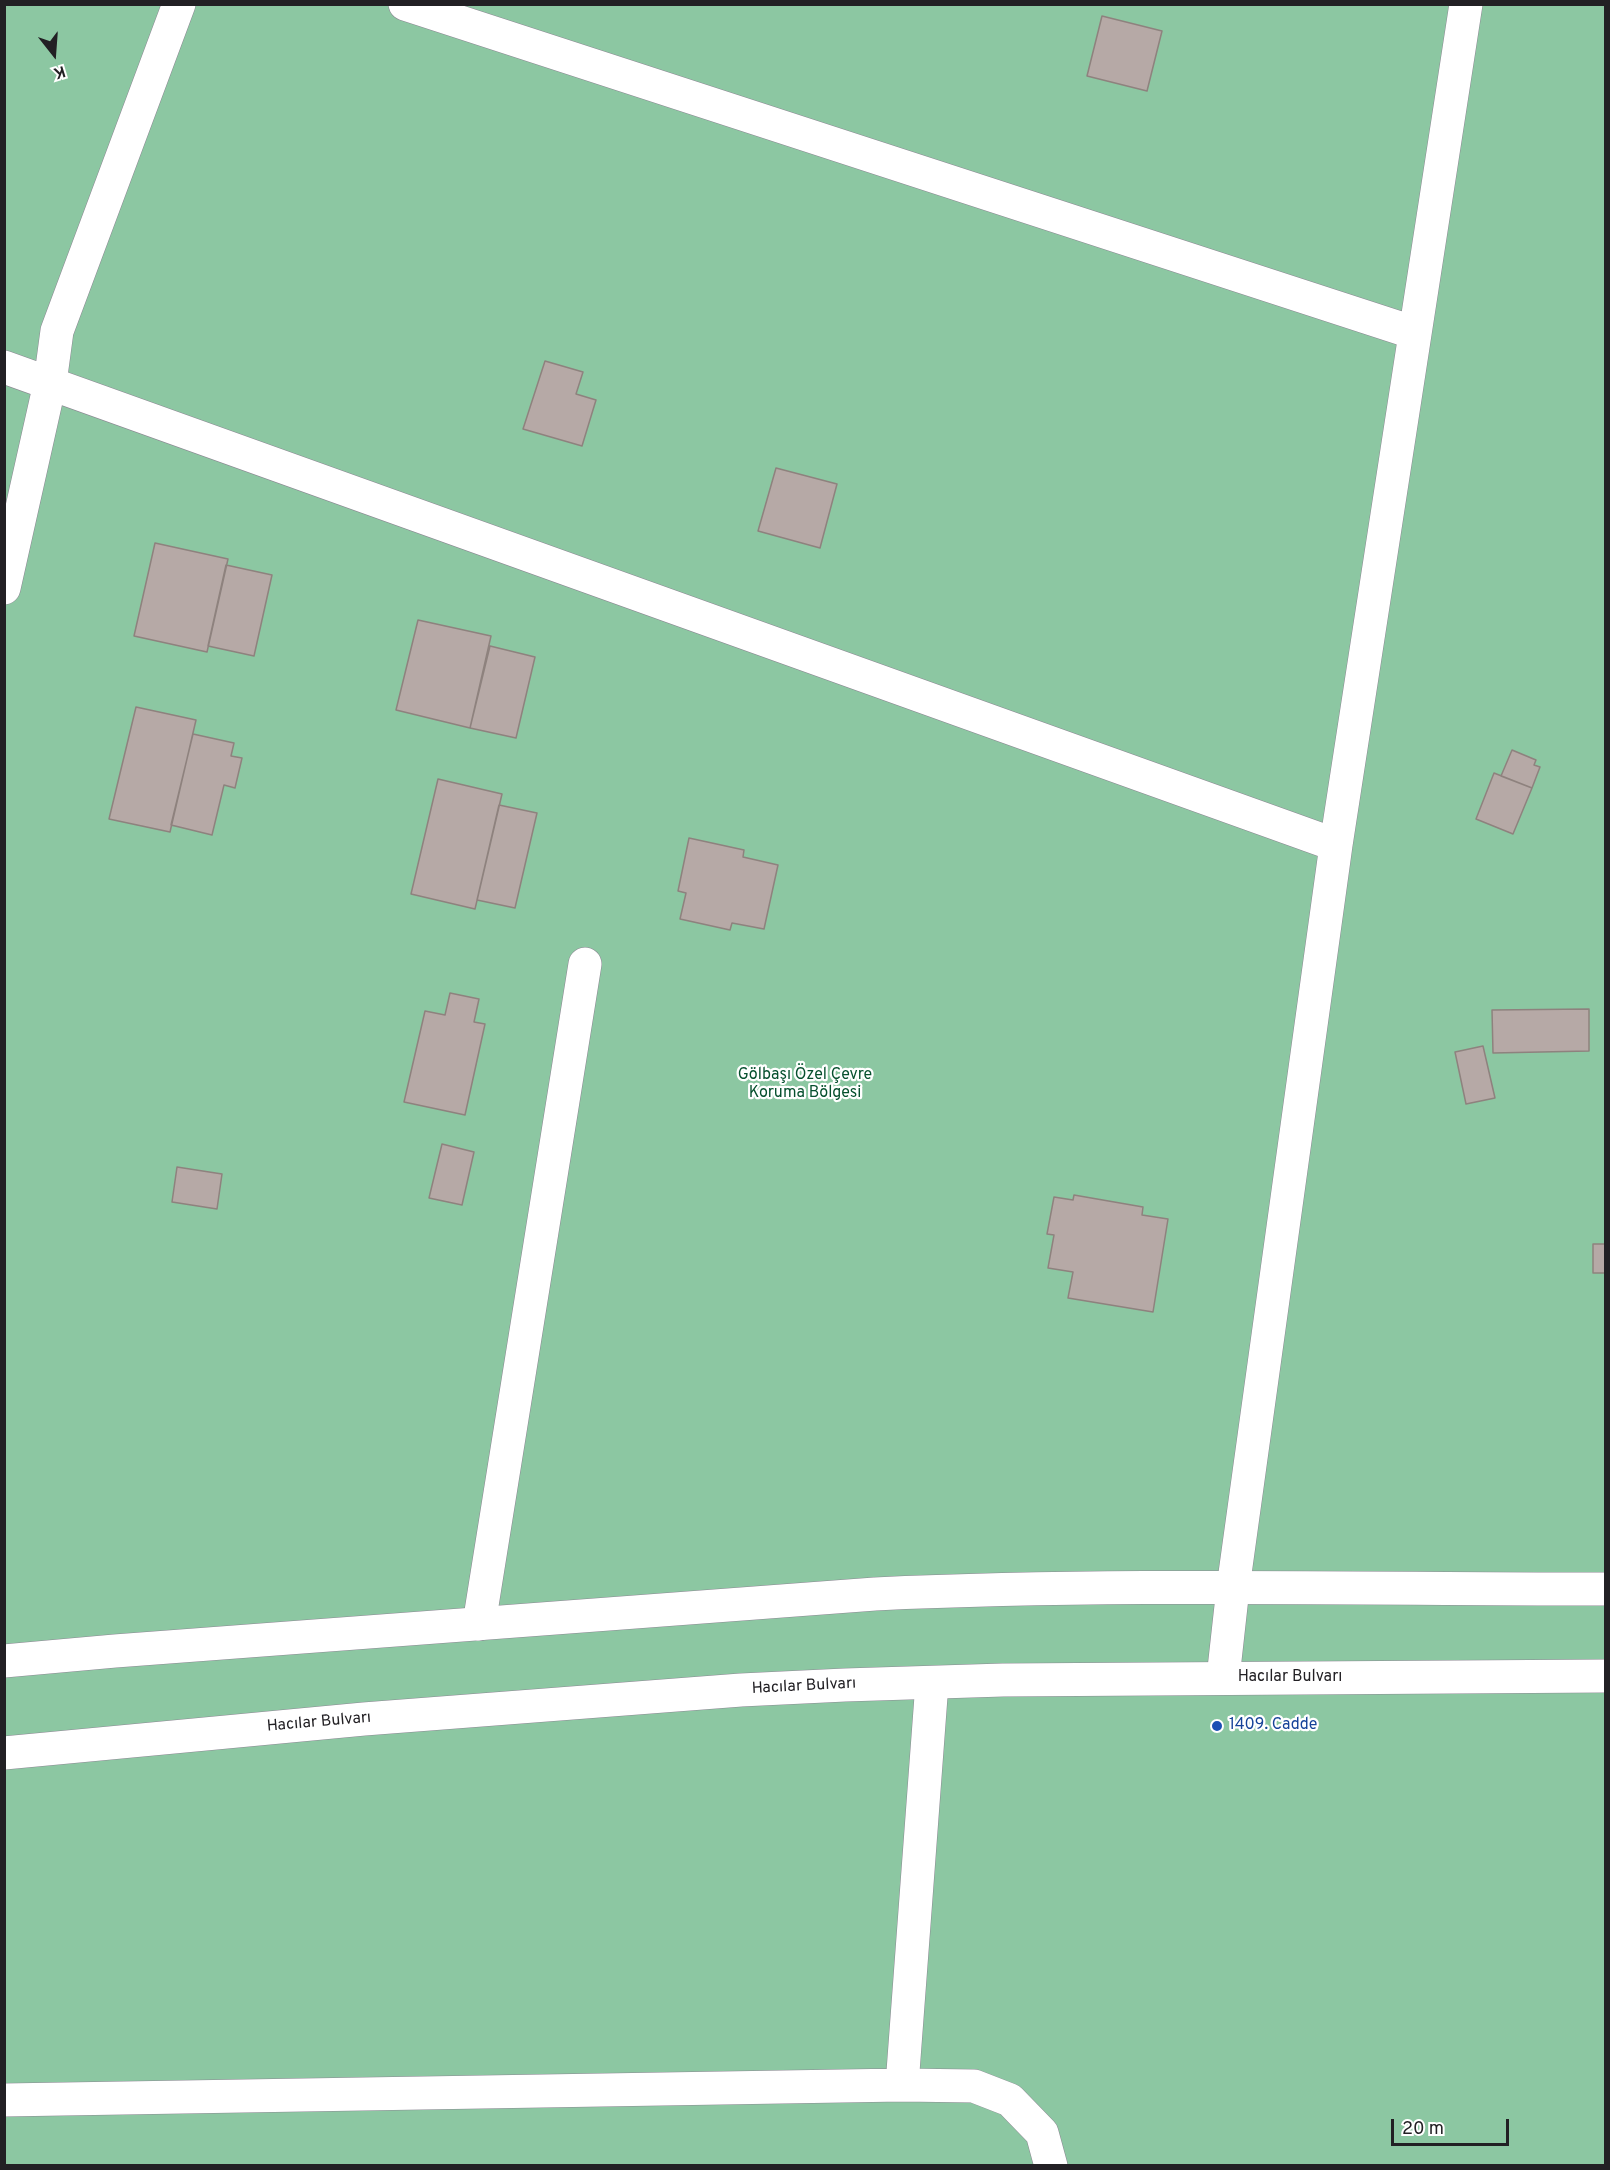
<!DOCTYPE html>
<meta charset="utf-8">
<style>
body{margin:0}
#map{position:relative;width:1610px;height:2170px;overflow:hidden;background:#eae5f1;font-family:Overpass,sans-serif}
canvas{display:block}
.frame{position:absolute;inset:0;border:6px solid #222024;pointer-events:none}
.north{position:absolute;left:24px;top:24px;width:60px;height:60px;-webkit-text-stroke:4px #fff;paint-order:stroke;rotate:163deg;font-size:16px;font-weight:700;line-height:24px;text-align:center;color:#222024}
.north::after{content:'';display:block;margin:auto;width:21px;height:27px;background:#222024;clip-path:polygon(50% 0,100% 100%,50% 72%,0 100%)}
.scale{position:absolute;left:1391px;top:2119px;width:118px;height:27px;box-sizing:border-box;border:3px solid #222024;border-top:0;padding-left:8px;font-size:18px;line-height:21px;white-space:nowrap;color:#222024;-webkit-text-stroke:4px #fff;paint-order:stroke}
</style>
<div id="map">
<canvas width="1610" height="2170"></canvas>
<div class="frame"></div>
<div class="north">K</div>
<div class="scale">20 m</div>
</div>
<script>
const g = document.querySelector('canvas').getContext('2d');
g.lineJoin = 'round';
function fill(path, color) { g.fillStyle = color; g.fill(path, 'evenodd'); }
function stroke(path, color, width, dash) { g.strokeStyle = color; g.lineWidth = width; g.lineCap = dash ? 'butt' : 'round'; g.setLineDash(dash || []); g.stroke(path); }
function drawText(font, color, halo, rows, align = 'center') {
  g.font = font + ' Overpass,sans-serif'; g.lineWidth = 4.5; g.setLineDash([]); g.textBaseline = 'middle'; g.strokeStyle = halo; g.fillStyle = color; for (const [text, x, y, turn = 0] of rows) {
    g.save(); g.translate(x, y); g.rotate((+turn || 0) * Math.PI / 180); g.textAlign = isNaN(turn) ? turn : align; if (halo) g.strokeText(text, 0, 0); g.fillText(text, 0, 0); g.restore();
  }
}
const green = new Path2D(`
 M 5,5 L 1605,5 L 1605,2165 L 5,2166 Z`);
const building = new Path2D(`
 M 1102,16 L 1162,31 L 1147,91 L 1087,76 Z
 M 545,361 L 583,372 L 576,394 L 596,400 L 582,446 L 523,429 Z
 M 776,468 L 837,484 L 820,548 L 758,531 Z
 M 155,543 L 228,559 L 207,652 L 134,636 Z
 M 226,565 L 272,575 L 254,656 L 208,646 Z
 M 418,620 L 491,636 L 470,728 L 396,710 Z
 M 490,646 L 535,657 L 516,738 L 470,728 Z
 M 136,707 L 196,720 L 170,832 L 109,819 Z
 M 193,734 L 234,743 L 231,756 L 242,758 L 235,788 L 224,785 L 212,835 L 171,825 Z
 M 1512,750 L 1536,760 L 1534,765 L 1540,767 L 1532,788 L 1501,776 Z
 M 1494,773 L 1532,788 L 1513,834 L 1476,819 Z
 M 438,779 L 502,794 L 475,909 L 411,894 Z
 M 499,805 L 537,813 L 515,908 L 477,900 Z
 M 689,838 L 744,850 L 743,857 L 778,865 L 764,929 L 732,923 L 730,930 L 680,919 L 686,893 L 678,891 Z
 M 450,993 L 479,999 L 474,1022 L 485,1024 L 465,1115 L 404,1102 L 425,1011 L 445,1015 Z
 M 1589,1009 L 1589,1051 L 1493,1053 L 1492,1010 Z
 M 1483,1046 L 1495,1098 L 1466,1104 L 1455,1052 Z
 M 442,1144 L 474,1152 L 462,1205 L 429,1198 Z
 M 177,1167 L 222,1174 L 217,1209 L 172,1202 Z
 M 1074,1195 L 1143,1207 L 1142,1215 L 1168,1219 L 1153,1312 L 1068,1298 L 1073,1272 L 1048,1268 L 1054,1235 L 1047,1234 L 1054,1197 L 1073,1200 Z
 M 1593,1244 L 1606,1244 L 1606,1273 L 1593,1273 Z`);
const minor = new Path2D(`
 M 405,4 L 1415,333
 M 4,367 L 1336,845
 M 4,588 L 50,383 L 57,331 L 179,4
 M 479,1624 L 585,964
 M 1223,1678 L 1233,1588 L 1336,845 L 1466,4
 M 902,2085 L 932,1683
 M 4,2100 L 902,2085 L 974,2086 L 1010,2100 L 1042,2133 L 1051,2166`);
const secondary = new Path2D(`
 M 4,1661 L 115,1651 L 875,1594 C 1118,1583 1362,1589 1606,1589
 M 4,1753 L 364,1719 L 741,1690 L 845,1685 L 1003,1680 L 1606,1676`);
const markers = [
 [1217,1726,6,"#1a4fb4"]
];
const parkNames = [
 ["Gölbaşı Özel Çevre",805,1076],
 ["Koruma Bölgesi",805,1094]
];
const streetNames = [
 ["Hacılar Bulvarı",1290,1678],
 ["Hacılar Bulvarı",804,1687,-3],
 ["Hacılar Bulvarı",319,1723,-5]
];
const transitNames = [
 ["1409. Cadde",1229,1726]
];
fill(green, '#8cc7a2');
fill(building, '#b6a9a6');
stroke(building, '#8e827e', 1.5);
stroke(minor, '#8c8893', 34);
stroke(secondary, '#8c8893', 34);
stroke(minor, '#fff', 33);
stroke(secondary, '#fff', 33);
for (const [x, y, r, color] of markers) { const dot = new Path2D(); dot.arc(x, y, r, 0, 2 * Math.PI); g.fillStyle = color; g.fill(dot); stroke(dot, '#fff', 2); }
drawText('16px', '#06502e', '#fff', parkNames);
drawText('16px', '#222024', '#fff', streetNames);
drawText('16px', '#164399', '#fff', transitNames, 'left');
</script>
